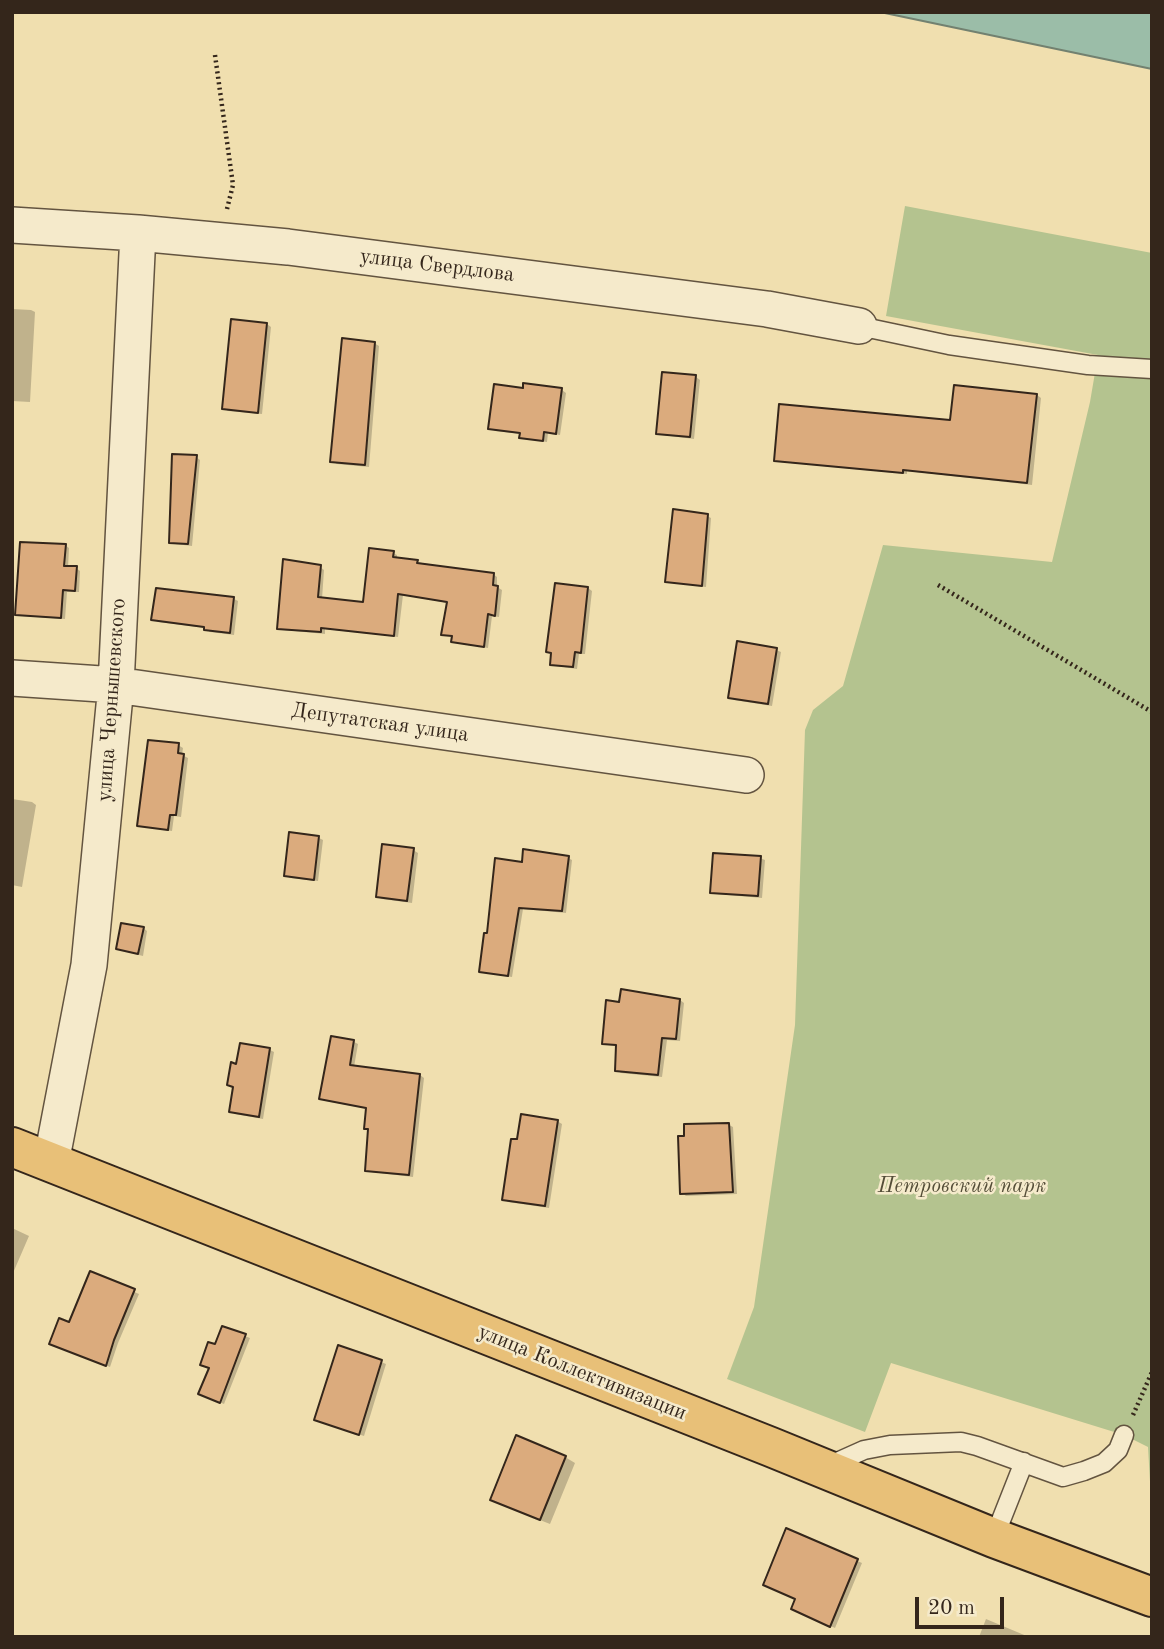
<!DOCTYPE html>
<meta charset="utf-8">
<style>
body{margin:0}
#map{position:relative;width:1164px;height:1649px;overflow:hidden;background:#f0dfaf;font-family:"Old Standard TT",serif}
canvas{display:block}
.frame{position:absolute;inset:0;border:14px solid #34261b;pointer-events:none}
.scale{position:absolute;left:915px;top:1597px;width:89px;height:32px;box-sizing:border-box;border:4px solid #34261b;border-top:0;padding-left:9px;font-size:21px;line-height:24px;white-space:nowrap;color:#34261b;-webkit-text-stroke:5px #f5eacb;paint-order:stroke}
</style>
<div id="map">
<canvas width="1164" height="1649"></canvas>
<div class="frame"></div>
<div class="scale">20 m</div>
</div>
<script>
const g = document.querySelector('canvas').getContext('2d');
g.lineJoin = 'round';
function fill(path, color) { g.fillStyle = color; g.fill(path, 'evenodd'); }
function stroke(path, color, width, dash) { g.strokeStyle = color; g.lineWidth = width; g.lineCap = dash ? 'butt' : 'round'; g.setLineDash(dash || []); g.stroke(path); }
function drawText(font, color, halo, rows, align = 'center') {
  g.font = font + ' "Old Standard TT",serif'; g.lineWidth = 5; g.setLineDash([]); g.textBaseline = 'middle'; g.strokeStyle = halo; g.fillStyle = color; for (const [text, x, y, turn = 0] of rows) {
    g.save(); g.translate(x, y); g.rotate((+turn || 0) * Math.PI / 180); g.textAlign = isNaN(turn) ? turn : align; if (halo) g.strokeText(text, 0, 0); g.fillText(text, 0, 0); g.restore();
  }
}
const green = new Path2D(`
 M 905,206 L 1152,253 L 1152,1516 L 1148,1447 L 1124,1435 L 891,1363 L 865,1432 L 727,1379 L 754,1307 L 795,1025 L 805,730 L 813,710 L 843,686 L 883,545 L 1052,562 L 1090,402 L 1098,355 L 886,316 Z`);
const water = new Path2D(`
 M 880,12 L 1152,12 L 1152,69 Z`);
const shadow = new Path2D(`
 M 12,309 L 31,310 L 35,312 L 30,402 L 12,401 Z
 M 267,324 L 271,327 L 262,414 L 228,411 L 224,408 Z
 M 374,343 L 379,346 L 369,467 L 337,464 L 332,461 Z
 M 696,377 L 700,380 L 694,439 L 662,435 L 658,433 Z
 M 956,386 L 1037,395 L 1041,398 L 1032,485 L 907,471 L 907,474 L 780,462 L 775,460 L 952,422 Z
 M 524,390 L 562,390 L 566,393 L 560,435 L 548,433 L 547,442 L 526,439 L 521,437 L 522,434 L 495,431 L 490,428 Z
 M 196,457 L 200,460 L 192,546 L 175,544 L 171,542 Z
 M 707,516 L 711,518 L 706,587 L 672,583 L 667,581 Z
 M 65,545 L 69,548 L 68,568 L 76,568 L 80,571 L 79,592 L 67,592 L 65,619 L 22,616 L 17,614 Z
 M 393,553 L 397,555 L 397,559 L 493,574 L 497,577 L 497,587 L 502,590 L 499,617 L 492,616 L 488,648 L 458,643 L 453,641 L 454,637 L 443,634 L 448,603 L 403,595 L 398,637 L 325,629 L 325,634 L 283,630 L 279,628 L 320,567 L 324,570 L 322,599 L 365,604 Z
 M 588,588 L 592,591 L 585,654 L 579,654 L 577,669 L 556,666 L 552,664 Z
 M 234,599 L 238,601 L 234,635 L 210,632 L 206,629 L 206,628 L 158,622 L 153,619 Z
 M 776,650 L 781,652 L 772,706 L 734,700 L 730,697 Z
 M 178,745 L 183,748 L 182,755 L 188,758 L 181,817 L 174,816 L 172,831 L 143,827 L 139,825 Z
 M 12,799 L 32,802 L 36,805 L 22,887 L 12,885 Z
 M 319,838 L 323,840 L 318,881 L 290,878 L 285,875 Z
 M 413,850 L 418,853 L 412,903 L 382,899 L 377,896 Z
 M 568,858 L 572,860 L 566,913 L 523,909 L 512,977 L 485,973 L 481,971 L 524,864 Z
 M 760,858 L 765,860 L 762,898 L 716,894 L 711,892 Z
 M 143,928 L 147,931 L 143,956 L 123,951 L 118,949 Z
 M 622,991 L 680,1000 L 684,1003 L 680,1041 L 667,1040 L 662,1077 L 621,1073 L 617,1070 L 618,1046 L 608,1045 L 604,1043 L 621,1004 Z
 M 354,1042 L 358,1044 L 354,1067 L 420,1075 L 424,1078 L 413,1177 L 371,1172 L 367,1170 L 370,1130 L 366,1128 L 368,1109 L 326,1101 L 321,1099 Z
 M 241,1045 L 270,1050 L 274,1052 L 263,1119 L 235,1114 L 231,1111 Z
 M 557,1121 L 562,1124 L 549,1208 L 508,1202 L 504,1199 L 518,1141 Z
 M 729,1125 L 733,1127 L 737,1194 L 686,1196 L 682,1193 Z
 M 12,1228 L 29,1236 L 13,1273 L 12,1273 Z
 M 91,1273 L 139,1294 L 118,1343 L 110,1367 L 56,1345 L 70,1325 Z
 M 223,1328 L 250,1338 L 224,1404 L 205,1396 L 216,1347 Z
 M 381,1362 L 386,1364 L 364,1436 L 321,1422 Z
 M 565,1457 L 575,1463 L 550,1524 L 502,1505 L 492,1499 Z
 M 787,1530 L 862,1563 L 835,1628 L 797,1611 L 797,1599 Z
 M 986,1619 L 1029,1637 L 979,1637 Z`);
const building = new Path2D(`
 M 231,319 L 267,323 L 258,413 L 222,409 Z
 M 342,338 L 375,342 L 365,465 L 330,462 Z
 M 662,372 L 696,375 L 690,437 L 656,434 Z
 M 523,383 L 562,388 L 556,434 L 544,432 L 543,441 L 519,438 L 520,433 L 488,429 L 494,384 L 523,388 Z
 M 954,385 L 1037,394 L 1027,483 L 903,470 L 903,473 L 774,461 L 779,404 L 950,420 Z
 M 172,454 L 197,455 L 188,544 L 169,543 Z
 M 673,509 L 708,514 L 702,586 L 665,582 Z
 M 20,542 L 66,544 L 64,566 L 77,566 L 75,591 L 63,590 L 61,618 L 15,615 Z
 M 369,548 L 394,551 L 393,557 L 418,560 L 417,563 L 494,573 L 493,585 L 498,586 L 495,616 L 488,614 L 484,647 L 451,642 L 452,636 L 441,635 L 447,602 L 398,594 L 394,636 L 321,628 L 321,632 L 277,629 L 283,559 L 321,565 L 318,597 L 363,602 Z
 M 555,583 L 588,587 L 581,653 L 575,652 L 573,667 L 550,665 L 551,653 L 546,652 Z
 M 156,588 L 234,597 L 230,633 L 204,630 L 204,627 L 151,620 Z
 M 737,641 L 777,648 L 768,704 L 728,698 Z
 M 148,740 L 179,743 L 178,753 L 184,754 L 176,815 L 170,815 L 168,830 L 137,826 Z
 M 289,832 L 319,836 L 314,880 L 284,876 Z
 M 382,844 L 414,848 L 407,901 L 376,897 Z
 M 523,849 L 569,856 L 562,911 L 519,908 L 508,976 L 479,972 L 484,933 L 487,933 L 495,858 L 522,862 Z
 M 713,853 L 761,856 L 758,896 L 710,893 Z
 M 121,923 L 144,927 L 138,954 L 116,949 Z
 M 621,989 L 680,999 L 676,1039 L 662,1038 L 658,1075 L 615,1071 L 616,1045 L 602,1044 L 606,1000 L 619,1002 Z
 M 331,1036 L 354,1040 L 350,1065 L 420,1074 L 409,1175 L 365,1171 L 368,1129 L 364,1129 L 366,1108 L 319,1099 Z
 M 240,1043 L 270,1048 L 259,1117 L 229,1112 L 233,1087 L 227,1085 L 231,1062 L 236,1064 Z
 M 521,1114 L 558,1120 L 545,1206 L 502,1200 L 511,1139 L 517,1139 Z
 M 729,1123 L 733,1192 L 680,1194 L 678,1136 L 684,1136 L 684,1124 Z
 M 90,1271 L 135,1289 L 114,1340 L 106,1366 L 49,1344 L 59,1318 L 69,1322 Z
 M 222,1326 L 246,1334 L 220,1403 L 198,1394 L 209,1368 L 200,1365 L 208,1342 L 215,1344 Z
 M 338,1345 L 382,1360 L 359,1435 L 314,1420 Z
 M 516,1435 L 566,1456 L 540,1520 L 490,1500 Z
 M 786,1528 L 858,1559 L 830,1627 L 791,1609 L 795,1599 L 763,1585 Z`);
const path = new Path2D(`
 M 215,55 L 233,185 L 227,209
 M 938,585 L 1152,712
 M 1133,1415 L 1152,1372`);
const lane = new Path2D(`
 M 859,326 L 949,345 L 1088,365 L 1152,369
 M 826,1467 L 864,1450 L 890,1445 L 961,1442 L 977,1446 L 1063,1477 L 1084,1471 L 1104,1463 L 1118,1450 L 1124,1435
 M 994,1538 L 1024,1462`);
const street = new Path2D(`
 M 12,225 L 138,233 L 288,247 L 767,309 L 859,326
 M 12,678 L 116,685 L 746,775
 M 51,1163 L 89,965 L 116,685 L 138,233`);
const primary = new Path2D(`
 M 12,1147 L 771,1447 L 994,1538 L 1152,1597`);
const streetNames = [
 ["улица Свердлова",437,266,7],
 ["улица Чернышевского",112,700,-86],
 ["Депутатская улица",380,723,8],
 ["улица Коллективизации",582,1373,22]
];
const parkNames = [
 ["Петровский парк",962,1186]
];
fill(green, '#b4c38f');
fill(water, '#9bbda8');
stroke(water, '#728170', 2);
fill(shadow, '#0003');
fill(building, '#dbab7d');
stroke(building, '#34261b', 2);
stroke(lane, '#635440', 21);
stroke(street, '#635440', 38);
stroke(primary, '#34261b', 42);
stroke(path, '#34261b', 4.5, [2, 3.5]);
stroke(lane, '#f5eacb', 18);
stroke(street, '#f5eacb', 35);
stroke(primary, '#e8c078', 38);
drawText('21px', '#34261b', '#f5eacb', streetNames);
drawText('italic 21px', '#544d38', '#f5eacb', parkNames);
</script>
